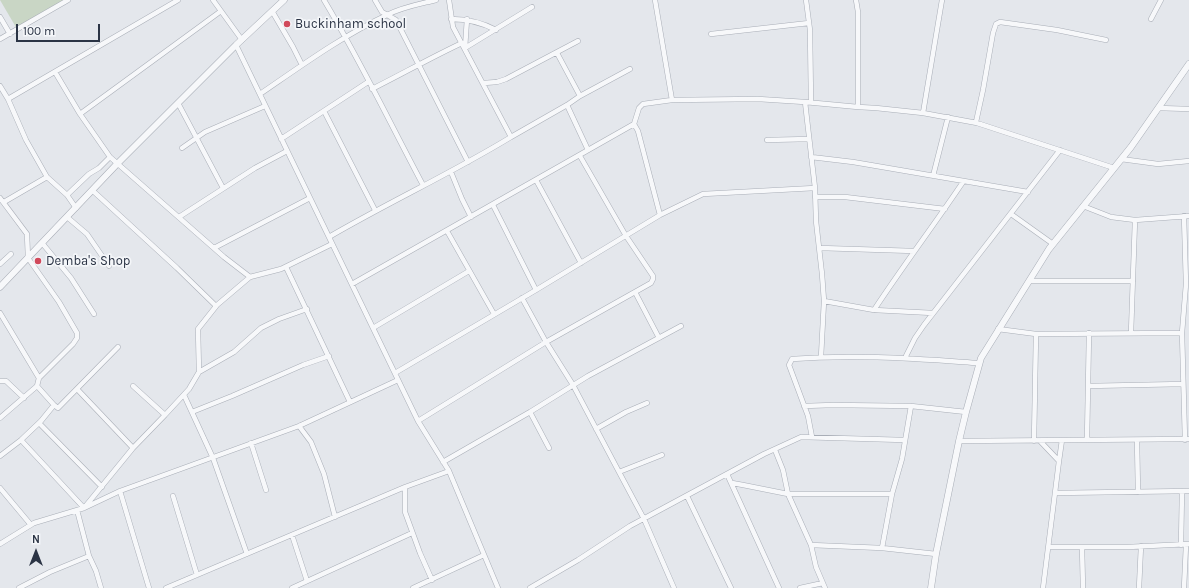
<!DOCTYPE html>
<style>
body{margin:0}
#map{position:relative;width:1189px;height:588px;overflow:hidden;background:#e4e7ec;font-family:Karla,sans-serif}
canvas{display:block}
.north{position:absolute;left:16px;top:532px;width:40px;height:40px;-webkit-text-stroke:3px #f4f6f9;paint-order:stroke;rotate:0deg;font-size:11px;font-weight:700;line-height:16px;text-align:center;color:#2b3445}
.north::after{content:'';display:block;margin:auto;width:14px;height:18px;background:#2b3445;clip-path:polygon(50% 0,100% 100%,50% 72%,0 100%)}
.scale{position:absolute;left:16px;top:24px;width:84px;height:18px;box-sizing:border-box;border:2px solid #2b3445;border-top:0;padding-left:5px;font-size:12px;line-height:14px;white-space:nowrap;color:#2b3445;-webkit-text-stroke:3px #f4f6f9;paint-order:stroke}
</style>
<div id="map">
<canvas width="1189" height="588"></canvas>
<div class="north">N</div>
<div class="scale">100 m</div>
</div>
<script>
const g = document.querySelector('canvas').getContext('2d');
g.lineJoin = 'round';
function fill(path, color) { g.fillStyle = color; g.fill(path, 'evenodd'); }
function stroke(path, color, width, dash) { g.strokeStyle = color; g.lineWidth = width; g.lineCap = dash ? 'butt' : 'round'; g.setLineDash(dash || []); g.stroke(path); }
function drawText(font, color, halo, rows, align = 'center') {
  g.font = font + ' Karla,sans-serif'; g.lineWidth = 3.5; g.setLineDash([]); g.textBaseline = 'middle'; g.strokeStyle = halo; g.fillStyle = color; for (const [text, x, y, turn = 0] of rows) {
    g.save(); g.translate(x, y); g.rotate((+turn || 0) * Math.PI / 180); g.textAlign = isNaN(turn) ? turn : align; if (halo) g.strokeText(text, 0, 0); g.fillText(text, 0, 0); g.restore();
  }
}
const green = new Path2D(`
 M 0,0 L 65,0 L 17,29 Z`);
const minor = new Path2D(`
 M 213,0 L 242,40
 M 324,0 C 360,60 390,123 423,185
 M 375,0 L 382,12 L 396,20 L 468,162
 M 655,0 L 672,100
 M 806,0 L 810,30 L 811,102
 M 856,0 L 858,12 L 858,107
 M 272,11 L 293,47 L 302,65
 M 0,17 L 10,34
 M 451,19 C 468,19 481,22 496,30
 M 1151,19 L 1161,0
 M 711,34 L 809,23
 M 0,39 L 68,0
 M 236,45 L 418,421 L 449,471 L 498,588
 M 465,48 L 532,7
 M 465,48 L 467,19
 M 55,72 L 80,114 L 110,157 L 224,257 L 250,277 L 281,269 L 332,244
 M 484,83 L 497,82 L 506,79 L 578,41
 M 0,86 L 8,99 L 26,140 L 47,177 L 67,195 L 76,208
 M 372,89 C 402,74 432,57 462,43
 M 260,94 C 301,66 342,36 387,15 C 402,7 420,4 436,0
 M 580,96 L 630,69
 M 8,99 L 178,0
 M 805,102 L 815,188 L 816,221 L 822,274 L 824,301 L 821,357
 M 178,103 L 223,188
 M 567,105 L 588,150
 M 1158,108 L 1189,109
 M 324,111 L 375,210
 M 923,113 L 942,0
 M 80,114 L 221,11
 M 976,122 L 983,90 L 993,33 L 996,24 L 1000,22 L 1057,30 L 1106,40
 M 511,137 L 567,105 L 580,96 L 557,53
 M 281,139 L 368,82
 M 767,140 L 809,139
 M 182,148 L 205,132 L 265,106
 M 811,157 L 853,162 L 1028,192
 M 1121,159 L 1158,164 L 1189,161
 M 451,172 L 462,199 L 471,217
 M 933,176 L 948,117
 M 536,180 L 581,263
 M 92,190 L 177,268 L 216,306
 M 67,195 L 89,174 L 99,168 L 110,157
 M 815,197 L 845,197 L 945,209
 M 0,198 L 27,234 L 28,258 L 59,302 L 77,333 L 77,338 L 73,344 L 39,378 L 37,386 L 0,418
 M 4,202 L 47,177
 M 493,205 L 536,290
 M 1083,206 L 1111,217 L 1135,220 L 1189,216
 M 1011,214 L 1053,244
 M 660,215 L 638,131 L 634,124 L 639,108 L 643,104 L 672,100 L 758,99 L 805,102 L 858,107 L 876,108 L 923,113 L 977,123 L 1114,168
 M 1184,216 L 1186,284 L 1182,333 L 1185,440
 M 67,217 L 87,234 L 109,266
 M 179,217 L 255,168 L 287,151
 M 447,231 L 494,314
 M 329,237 C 389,202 452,173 511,137 L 453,27 L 449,0
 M 42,243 L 71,278 L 94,314
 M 214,248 L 310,198
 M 820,248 L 914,251
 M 0,264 L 11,254
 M 286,267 L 350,402
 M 1029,281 L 1133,281
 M 352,284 L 634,124
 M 635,292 L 659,338
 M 522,298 L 546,342 L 573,385 L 619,472 L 644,519 L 674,588
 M 824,301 L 874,310 L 933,313
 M 874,310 C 903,266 934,225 963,182
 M 0,313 L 39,378
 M 373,328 L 469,271
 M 998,329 L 1036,334 L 1182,333
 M 1131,333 L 1135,220
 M 905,358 L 915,338 L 924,325 L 1060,150
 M 199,372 L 234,352 L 261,328 L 279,319 L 307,309
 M 395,373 L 536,290 L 660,215 L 703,194 L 815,188
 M 0,381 L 6,381 L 24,398
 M 133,386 L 165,415
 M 1088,386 L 1183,384
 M 77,389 L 133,448
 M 184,395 L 213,458 L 247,554
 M 54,405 L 58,408 L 118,347
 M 804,406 L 833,405 L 911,406 L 966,412
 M 192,412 L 232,396 L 303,365 L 329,356
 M 530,412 L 549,448
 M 418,421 L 546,342 L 651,283 L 653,279 L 653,276 L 626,236 L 580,156
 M 39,423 L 102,487
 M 299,426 L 311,442 L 324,474 L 335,517
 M 596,429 L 626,412 L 647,403
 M 812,437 L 808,416 L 789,365 L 792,359 C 855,354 917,359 979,363
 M 21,440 L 84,508 L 133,448 L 165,415 L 189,389 L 199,372 L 198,329 L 217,305 L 250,277
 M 1087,440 L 1089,333
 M 1137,440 L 1138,492
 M 959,441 L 1189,439
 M 1034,441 L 1036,334
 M 1040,441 L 1059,461 L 1043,588
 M 251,443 L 266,490
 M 775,450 L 783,470 L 788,494 L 811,545 L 816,567 L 825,588
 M 0,456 L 21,440 L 41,421 L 54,405 L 37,386
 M 1059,461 L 1062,440
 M 443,462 L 530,412 L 588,376 L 681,326
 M 619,472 L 662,455
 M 727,474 L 779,588
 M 732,483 L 743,485 L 788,494 L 892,494
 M 405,487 L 405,512 L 420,553 L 432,580
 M 0,488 L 31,525
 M 120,491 L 149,588
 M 1056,493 L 1189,491
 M 173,496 L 197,575
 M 687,496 L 731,588
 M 77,510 L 89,556 L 96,571 L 101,588
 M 292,535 L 307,581
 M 0,544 L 34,523 L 84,508 L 120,491 L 299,426 L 398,380
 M 811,545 L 882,548 L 936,554
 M 1181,545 L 1182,491
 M 1049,547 L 1128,547 L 1189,544
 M 1082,547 L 1083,588
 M 882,548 L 892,494 L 902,459 L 911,406
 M 19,588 L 50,572 L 89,556
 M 166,588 L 405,487 L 449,471
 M 292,588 L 412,533
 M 413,588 L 484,555
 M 530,588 L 578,560 L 630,526 L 764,454 L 801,437 L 904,440
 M 800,588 L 823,583
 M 1139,588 L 1141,546
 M 1184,588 L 1186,545`);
const tertiary = new Path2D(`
 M 0,287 L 117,164 L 236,45 L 284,0
 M 931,588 L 936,554 L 959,441 L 966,412 L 981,358 L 1049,249 L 1131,147 L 1189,64`);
const markers = [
 [287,24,4,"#d1495b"],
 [38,261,4,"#d1495b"]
];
const poiNames = [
 ["Buckinham school",295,24],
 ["Demba's Shop",46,261]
];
fill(green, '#c9d6c5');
stroke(minor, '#a9aeb7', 5.5);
stroke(tertiary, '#a9aeb7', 7);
stroke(minor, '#f7f8fa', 4.5);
stroke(tertiary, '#f7f8fa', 6);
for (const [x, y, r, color] of markers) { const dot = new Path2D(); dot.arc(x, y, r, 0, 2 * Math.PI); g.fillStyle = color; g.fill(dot); stroke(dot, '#f4f6f9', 1.5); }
drawText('13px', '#2b3445', '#f4f6f9', poiNames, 'left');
</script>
